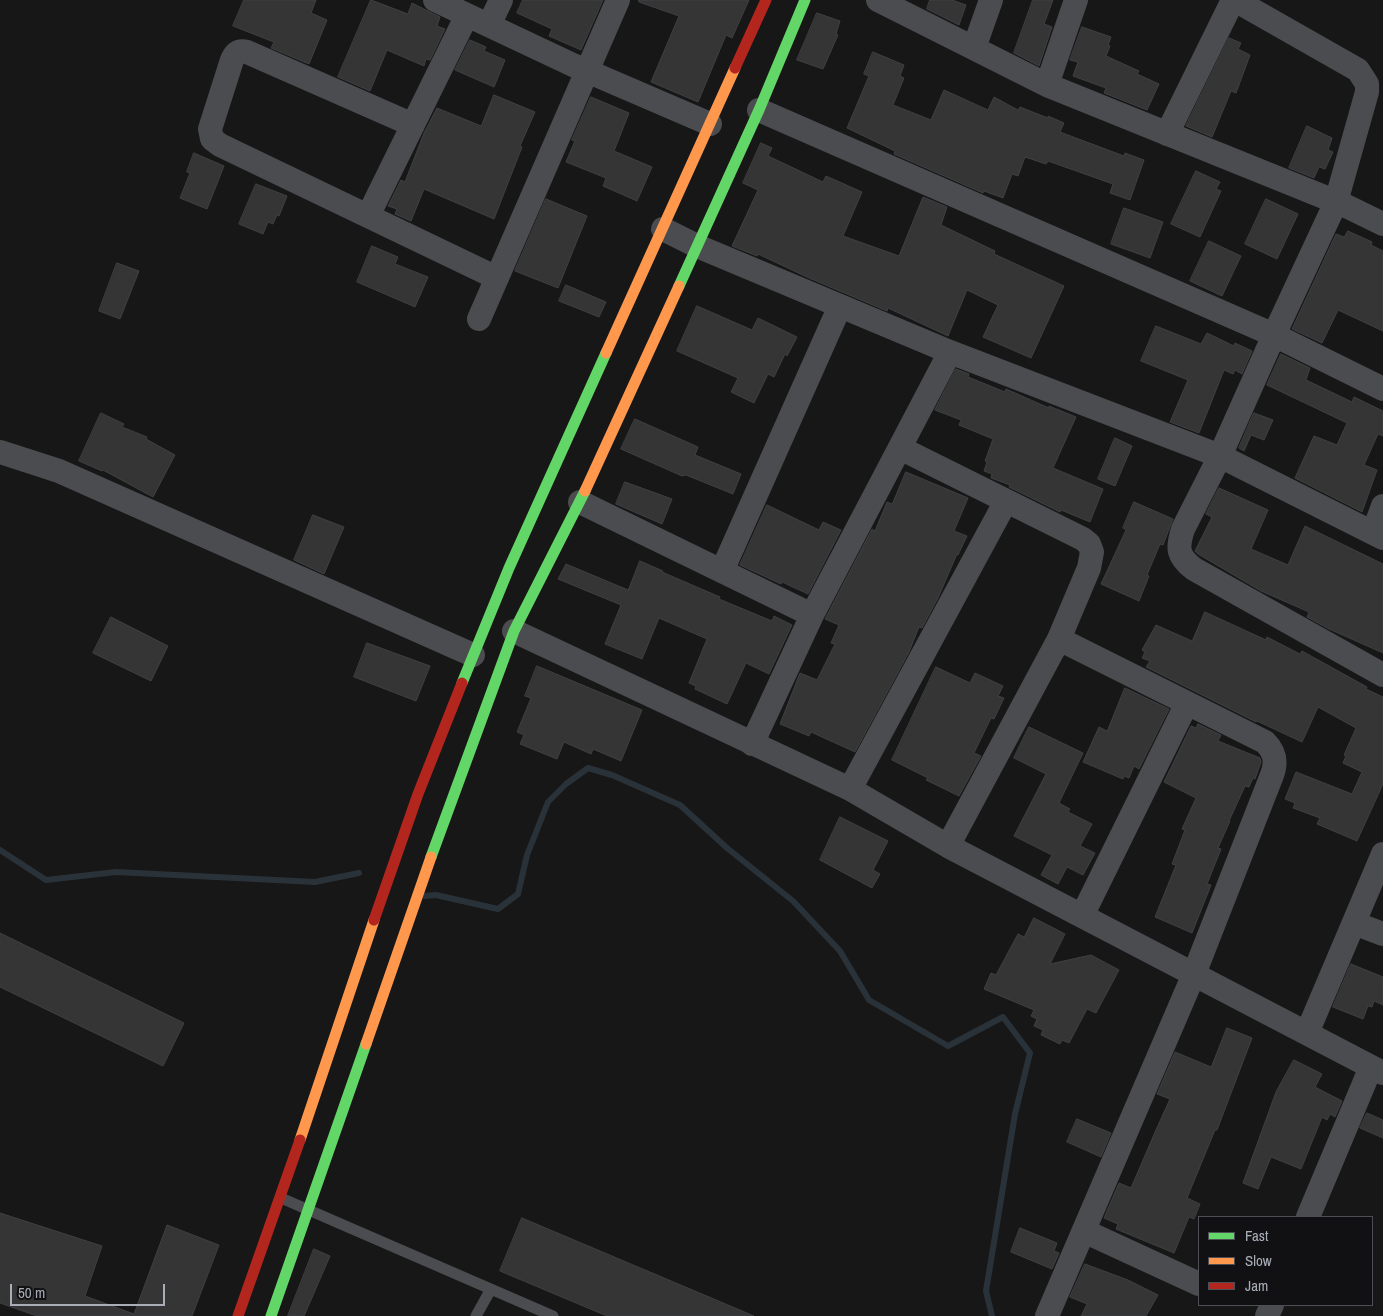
<!DOCTYPE html>
<style>
body{margin:0}
#map{position:relative;width:1383px;height:1316px;overflow:hidden;background:#171717;font-family:"Archivo Narrow",sans-serif}
canvas{display:block}
.legend{position:absolute;left:1198px;top:1216px;width:175px;height:90px;box-sizing:border-box;background:#111113;border:1px solid #4d4f55;margin:0;padding:6px 9px;list-style:none;font-size:15px;color:#a8adb8}
.legend li{display:flex;align-items:center;gap:10px;height:25px}
.legend b{width:25px;border:1px solid #4d4f55}
.scale{position:absolute;left:10px;top:1284px;width:155px;height:22px;box-sizing:border-box;border:2px solid #a8adb8;border-top:0;padding-left:6px;font-size:15px;line-height:18px;white-space:nowrap;color:#a8adb8;-webkit-text-stroke:4px #111113;paint-order:stroke}
</style>
<div id="map">
<canvas width="1383" height="1316"></canvas>
<ul class="legend">
<li><b style="height:6px;background:#63d668"></b>Fast</li>
<li><b style="height:6px;background:#ff974d"></b>Slow</li>
<li><b style="height:6px;background:#b3261e"></b>Jam</li>
</ul>
<div class="scale">50 m</div>
</div>
<script>
const g = document.querySelector('canvas').getContext('2d');
g.lineJoin = 'round';
function stroke(path, color, width, dash) { g.strokeStyle = color; g.lineWidth = width; g.lineCap = dash ? 'butt' : 'round'; g.setLineDash(dash || []); g.stroke(path); }
function fill(path, color) { g.fillStyle = color; g.fill(path, 'evenodd'); }
const stream = new Path2D(`
 M 0,850 L 46,880 L 116,872 L 315,882 L 359,873
 M 425,896 L 436,895 L 498,909 L 518,894 L 527,855 L 548,802 L 566,784 L 588,768 L 612,775 L 680,805 L 727,848 L 793,901 L 840,951 L 869,1000 L 948,1046 L 1003,1017 L 1030,1053 L 1015,1114 L 986,1291 L 992,1316`);
const building = new Path2D(`
 M 244,0 L 316,0 L 311,13 L 327,20 L 309,64 L 271,48 L 274,42 L 233,26 Z
 M 371,0 L 408,14 L 412,3 L 440,17 L 437,26 L 445,29 L 430,60 L 426,59 L 424,66 L 387,50 L 370,91 L 338,77 Z
 M 523,0 L 603,0 L 581,50 L 549,36 L 552,29 L 517,13 Z
 M 639,0 L 749,0 L 732,38 L 726,35 L 698,102 L 651,82 L 679,16 L 639,2 Z
 M 930,0 L 952,0 L 966,5 L 959,25 L 927,9 Z
 M 1033,0 L 1053,0 L 1044,24 L 1052,27 L 1039,66 L 1014,53 Z
 M 817,13 L 840,21 L 836,34 L 838,35 L 823,69 L 797,60 Z
 M 1082,27 L 1111,37 L 1108,45 L 1110,46 L 1106,56 L 1139,71 L 1137,74 L 1159,84 L 1147,110 L 1104,93 L 1106,88 L 1073,76 L 1078,62 L 1070,60 Z
 M 1229,38 L 1241,43 L 1238,49 L 1250,55 L 1236,93 L 1231,91 L 1212,137 L 1186,126 Z
 M 470,40 L 486,47 L 484,51 L 505,60 L 494,87 L 455,70 Z
 M 873,52 L 904,65 L 900,76 L 904,78 L 893,105 L 931,120 L 944,90 L 988,110 L 994,97 L 1018,110 L 1020,107 L 1048,118 L 1048,116 L 1064,123 L 1060,132 L 1124,156 L 1125,153 L 1144,160 L 1130,200 L 1110,193 L 1113,184 L 1048,161 L 1046,164 L 1025,157 L 1018,176 L 1012,174 L 1003,198 L 984,191 L 983,193 L 894,154 L 895,151 L 847,128 L 869,76 L 864,74 Z
 M 494,95 L 535,112 L 520,146 L 522,147 L 494,219 L 424,189 L 411,221 L 395,214 L 397,209 L 388,206 L 401,180 L 405,182 L 424,133 L 437,108 L 481,126 Z
 M 591,97 L 629,113 L 614,151 L 652,167 L 637,201 L 603,186 L 606,178 L 566,162 L 575,141 L 572,140 Z
 M 1307,126 L 1332,138 L 1328,150 L 1333,152 L 1325,169 L 1319,167 L 1314,178 L 1289,168 Z
 M 761,143 L 772,148 L 768,156 L 823,182 L 826,176 L 862,192 L 843,236 L 899,256 L 923,197 L 947,207 L 941,225 L 995,251 L 994,254 L 1064,286 L 1031,358 L 983,337 L 998,305 L 967,290 L 948,336 L 888,308 L 887,311 L 809,278 L 758,254 L 757,256 L 732,246 L 758,190 L 743,183 Z
 M 194,153 L 224,166 L 207,209 L 180,198 L 190,173 L 187,172 Z
 M 1196,171 L 1220,182 L 1216,189 L 1221,191 L 1200,237 L 1171,224 Z
 M 256,184 L 287,196 L 279,216 L 277,215 L 273,224 L 268,222 L 263,234 L 239,224 Z
 M 546,199 L 587,216 L 558,288 L 515,271 Z
 M 1266,199 L 1298,214 L 1277,259 L 1245,244 Z
 M 1124,208 L 1163,222 L 1150,258 L 1111,244 Z
 M 1348,231 L 1372,242 L 1371,245 L 1383,251 L 1383,331 L 1338,310 L 1322,343 L 1292,329 L 1336,234 L 1344,237 Z
 M 1209,241 L 1241,256 L 1222,296 L 1190,281 Z
 M 372,246 L 398,257 L 395,264 L 428,277 L 415,307 L 357,282 Z
 M 117,263 L 139,271 L 120,319 L 99,311 Z
 M 566,285 L 606,302 L 599,317 L 559,301 Z
 M 697,306 L 752,330 L 758,318 L 797,337 L 787,356 L 785,354 L 774,377 L 768,374 L 754,403 L 731,392 L 738,378 L 677,351 Z
 M 1156,326 L 1201,344 L 1207,333 L 1234,346 L 1235,343 L 1252,351 L 1242,374 L 1235,370 L 1233,374 L 1224,370 L 1199,433 L 1170,422 L 1188,380 L 1141,361 Z
 M 1281,354 L 1310,368 L 1306,380 L 1352,402 L 1354,397 L 1383,411 L 1383,436 L 1378,434 L 1364,465 L 1377,470 L 1362,512 L 1295,478 L 1314,436 L 1337,445 L 1347,423 L 1267,385 Z
 M 956,369 L 969,374 L 968,377 L 1005,392 L 1006,389 L 1049,408 L 1049,406 L 1076,417 L 1053,468 L 1103,489 L 1090,522 L 1061,510 L 1060,512 L 1056,510 L 1009,487 L 1010,485 L 991,478 L 992,474 L 984,471 L 987,462 L 985,461 L 993,439 L 959,425 L 961,420 L 935,410 Z
 M 101,413 L 124,424 L 122,427 L 147,437 L 146,439 L 175,455 L 153,497 L 103,470 L 102,471 L 79,461 Z
 M 1254,413 L 1273,420 L 1264,440 L 1251,435 L 1244,451 L 1239,448 Z
 M 635,419 L 698,447 L 695,455 L 741,474 L 733,494 L 686,475 L 682,476 L 621,449 Z
 M 1115,438 L 1132,446 L 1115,486 L 1098,479 Z
 M 906,472 L 968,498 L 954,531 L 967,536 L 958,555 L 957,554 L 938,598 L 922,628 L 919,627 L 909,652 L 855,752 L 811,732 L 809,736 L 780,724 L 800,673 L 817,680 L 835,644 L 831,643 L 839,625 L 825,619 L 872,529 L 875,531 L 887,502 L 892,504 Z
 M 625,482 L 672,499 L 662,524 L 616,504 Z
 M 1219,488 L 1268,510 L 1251,549 L 1288,565 L 1305,526 L 1383,564 L 1383,653 L 1329,629 L 1307,617 L 1309,612 L 1261,591 L 1198,554 L 1195,551 L 1212,517 L 1206,514 Z
 M 1134,502 L 1173,519 L 1163,545 L 1160,544 L 1147,575 L 1149,576 L 1139,601 L 1101,584 L 1126,530 L 1123,528 Z
 M 767,505 L 819,530 L 823,522 L 841,530 L 808,594 L 782,582 L 781,584 L 740,565 Z
 M 313,515 L 344,527 L 324,574 L 294,560 Z
 M 640,561 L 663,571 L 662,572 L 720,597 L 719,599 L 772,621 L 774,616 L 792,625 L 769,674 L 746,663 L 727,704 L 695,689 L 696,686 L 689,683 L 707,639 L 659,618 L 642,659 L 605,644 L 621,605 L 558,579 L 566,564 L 628,590 Z
 M 1205,612 L 1266,640 L 1267,637 L 1300,654 L 1302,651 L 1367,687 L 1366,689 L 1383,697 L 1383,784 L 1357,841 L 1317,824 L 1320,818 L 1293,808 L 1295,803 L 1285,799 L 1296,772 L 1352,794 L 1362,772 L 1343,763 L 1346,756 L 1344,755 L 1356,728 L 1318,707 L 1302,742 L 1257,721 L 1256,722 L 1146,667 L 1150,661 L 1142,658 L 1145,652 L 1142,650 L 1156,625 L 1192,641 Z
 M 111,617 L 168,646 L 151,681 L 93,653 Z
 M 367,643 L 430,666 L 416,701 L 354,677 Z
 M 537,666 L 642,710 L 621,761 L 593,749 L 591,754 L 564,742 L 557,759 L 520,744 L 524,735 L 517,732 L 531,698 L 525,696 Z
 M 936,667 L 970,683 L 975,673 L 1003,686 L 998,696 L 1004,698 L 994,719 L 991,718 L 974,753 L 981,756 L 959,796 L 926,780 L 928,778 L 892,760 Z
 M 1125,688 L 1169,709 L 1139,769 L 1134,766 L 1129,778 L 1124,776 L 1123,779 L 1083,762 L 1099,727 L 1107,731 Z
 M 1198,724 L 1221,735 L 1218,741 L 1260,758 L 1261,762 L 1255,779 L 1253,778 L 1249,787 L 1245,786 L 1229,821 L 1230,821 L 1218,848 L 1221,849 L 1207,884 L 1211,885 L 1192,933 L 1155,917 L 1176,865 L 1172,864 L 1185,830 L 1182,829 L 1196,798 L 1164,782 L 1191,726 L 1196,728 Z
 M 1029,727 L 1083,753 L 1059,803 L 1070,809 L 1068,812 L 1092,824 L 1080,846 L 1095,853 L 1083,875 L 1067,867 L 1058,884 L 1041,875 L 1052,855 L 1014,836 L 1046,774 L 1014,758 Z
 M 840,817 L 888,841 L 873,870 L 880,874 L 872,888 L 820,860 Z
 M 1034,918 L 1065,934 L 1050,964 L 1091,955 L 1119,970 L 1096,1013 L 1087,1009 L 1069,1043 L 1062,1040 L 1060,1044 L 1041,1035 L 1043,1030 L 1034,1026 L 1037,1019 L 1031,1016 L 1034,1010 L 984,989 L 991,973 L 996,975 L 1018,934 L 1024,937 Z
 M 0,933 L 184,1023 L 163,1066 L 0,987 Z
 M 1351,964 L 1383,977 L 1383,1005 L 1374,1001 L 1372,1007 L 1368,1006 L 1363,1019 L 1333,1007 Z
 M 1227,1028 L 1252,1038 L 1217,1130 L 1215,1130 L 1187,1198 L 1200,1204 L 1194,1219 L 1189,1217 L 1174,1253 L 1116,1229 L 1118,1224 L 1104,1218 L 1119,1183 L 1131,1188 L 1156,1130 L 1170,1099 L 1157,1094 L 1175,1052 L 1211,1067 Z
 M 1294,1060 L 1322,1074 L 1315,1087 L 1342,1101 L 1335,1117 L 1330,1114 L 1327,1120 L 1322,1117 L 1301,1169 L 1271,1157 L 1258,1189 L 1243,1183 L 1276,1092 Z
 M 1367,1113 L 1383,1120 L 1383,1138 L 1360,1128 Z
 M 1077,1119 L 1111,1133 L 1101,1157 L 1067,1142 Z
 M 0,1213 L 102,1246 L 85,1296 L 134,1314 L 167,1225 L 219,1245 L 192,1316 L 37,1316 L 0,1303 Z
 M 522,1218 L 754,1316 L 607,1316 L 500,1271 Z
 M 1020,1228 L 1057,1243 L 1054,1251 L 1059,1253 L 1052,1269 L 1011,1252 Z
 M 314,1249 L 330,1256 L 304,1316 L 288,1316 Z
 M 1085,1264 L 1128,1280 L 1158,1295 L 1146,1316 L 1081,1316 L 1087,1304 L 1070,1297 Z`);
const lane = new Path2D(`
 M 281,1198 L 553,1316
 M 476,1316 L 491,1289`);
const street = new Path2D(`
 M 435,0 L 573,65 L 710,124
 M 878,0 L 1047,85 L 1344,205 L 1383,224
 M 1235,0 L 1358,70 L 1367,84 L 1367,92 L 1336,202 L 1274,335 L 1220,456 L 1183,529 C 1177,548 1177,556 1194,569 L 1383,675
 M 489,25 L 501,0
 M 974,48 L 991,0
 M 1047,85 L 1076,0
 M 759,110 L 1274,335 L 1383,389
 M 413,125 L 247,52 C 239,50 235,53 232,60 L 210,129 L 212,139 L 220,145 L 497,278
 M 1167,134 L 1233,0
 M 368,216 L 467,15
 M 663,229 L 697,246 L 950,352 L 1220,456 L 1383,538
 M 479,319 L 618,0
 M 900,448 L 1083,539 L 1089,544 L 1092,552 L 1089,568 L 1059,639 L 948,846
 M 0,452 L 59,471 L 473,655
 M 580,502 L 812,615
 M 1373,533 L 1383,506
 M 722,571 L 840,306
 M 514,631 L 850,789 L 948,846 L 1383,1073
 M 752,744 L 812,615 L 950,352
 M 850,789 L 1006,501
 M 1082,916 L 1187,703
 M 1354,923 L 1383,934
 M 1307,1033 L 1383,854
 M 1308,1217 L 1371,1067
 M 1084,1231 L 1199,1284
 M 1047,1316 L 1194,974 L 1272,775 C 1277,762 1275,752 1265,742 L 1059,639
 M 1267,1316 L 1272,1305`);
const fast = new Path2D(`
 M 679,286 L 759,110 L 805,0
 M 462,683 L 509,568 L 606,353
 M 431,857 L 514,631 L 585,491
 M 271,1316 L 366,1044`);
const slow = new Path2D(`
 M 606,353 L 735,68
 M 585,491 L 679,286
 M 366,1044 L 431,857
 M 300,1140 L 374,920`);
const jam = new Path2D(`
 M 735,68 L 766,0
 M 374,920 L 418,794 L 462,683
 M 238,1316 L 300,1140`);
stroke(stream, '#2a3239', 6);
fill(building, '#353536');
stroke(building, '#3f4043', 1);
stroke(lane, '#4b4c50', 11);
stroke(street, '#4b4c50', 24);
stroke(fast, '#63d668', 11);
stroke(slow, '#ff974d', 11);
stroke(jam, '#b3261e', 11);
</script>
